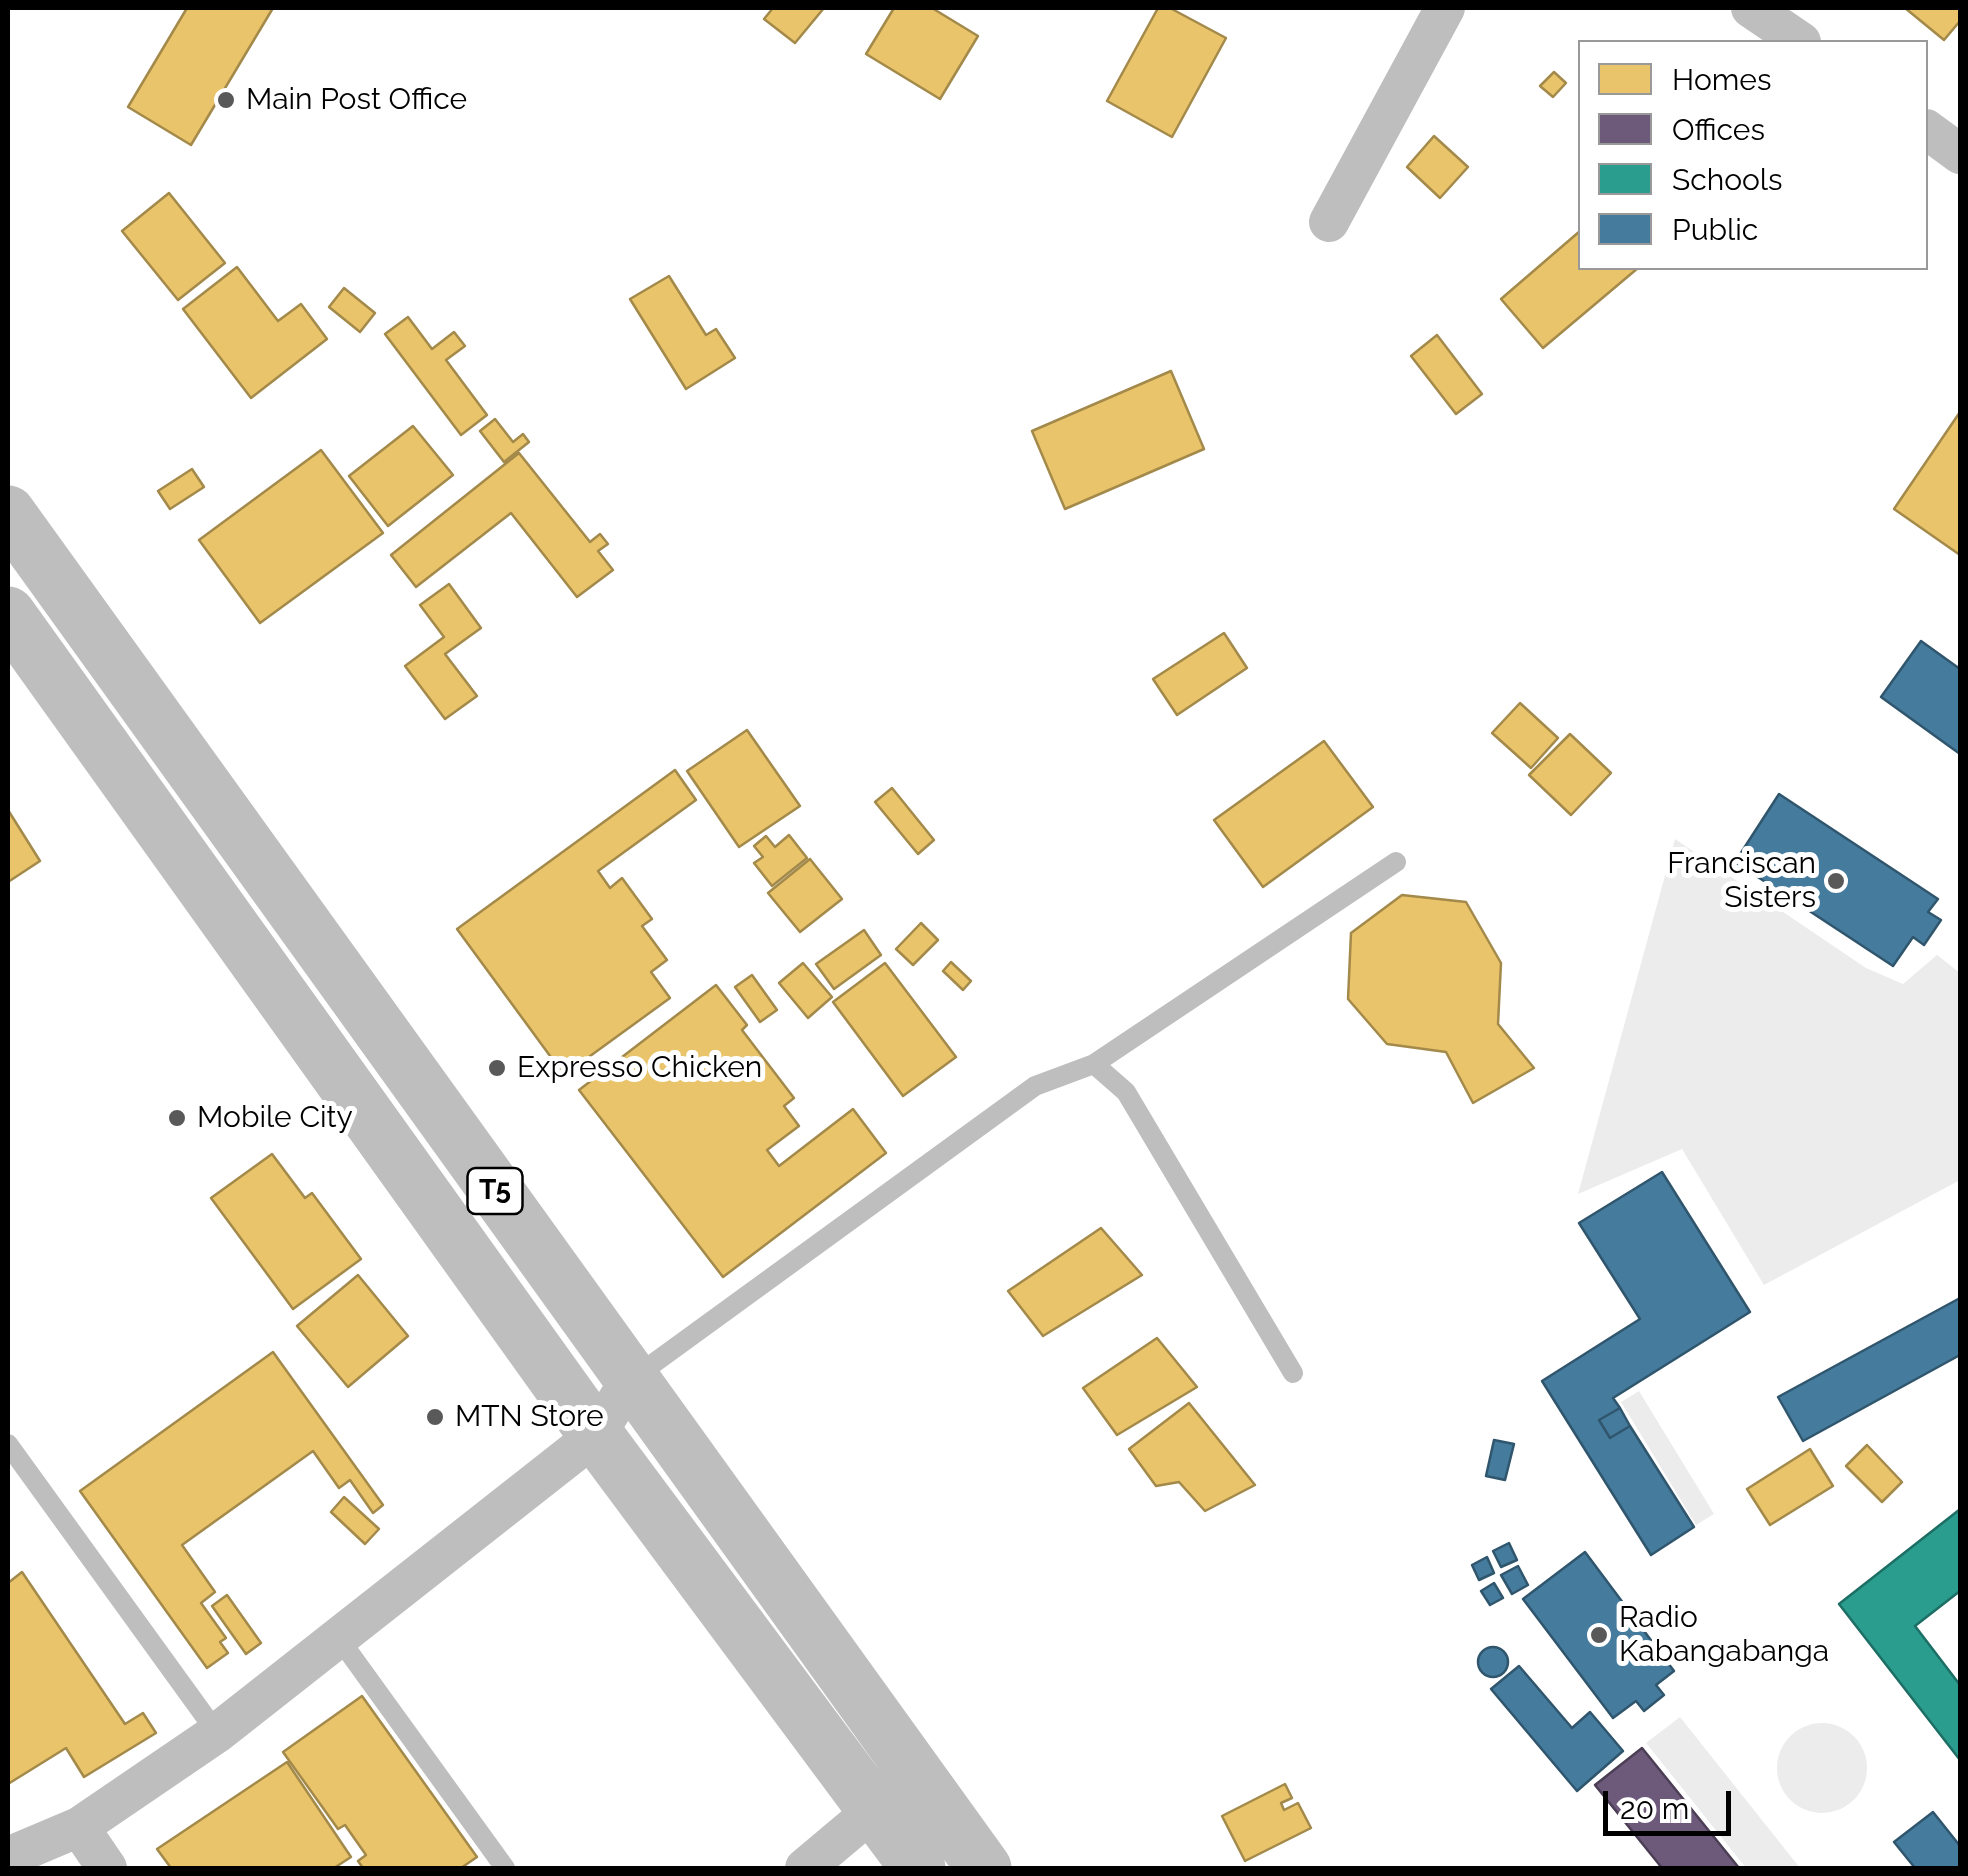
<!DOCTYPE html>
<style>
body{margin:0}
#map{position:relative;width:1968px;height:1876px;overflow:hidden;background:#fff;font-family:Raleway,sans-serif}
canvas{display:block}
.frame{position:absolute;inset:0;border:10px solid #000;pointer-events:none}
.legend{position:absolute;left:1578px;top:40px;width:350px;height:230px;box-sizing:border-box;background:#fff;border:2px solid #999;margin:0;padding:12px 18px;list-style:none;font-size:30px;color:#000}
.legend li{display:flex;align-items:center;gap:20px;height:50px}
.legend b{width:50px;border:2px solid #999}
.scale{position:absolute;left:1603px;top:1791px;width:128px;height:45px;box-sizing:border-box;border:5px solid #000;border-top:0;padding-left:12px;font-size:30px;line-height:35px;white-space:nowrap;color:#000;-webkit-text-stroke:8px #fff;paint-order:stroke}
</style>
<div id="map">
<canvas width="1968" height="1876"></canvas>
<div class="frame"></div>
<ul class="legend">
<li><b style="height:28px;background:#e9c46a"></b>Homes</li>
<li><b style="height:28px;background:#6d597a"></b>Offices</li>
<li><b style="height:28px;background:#2a9d8f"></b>Schools</li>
<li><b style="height:28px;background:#457b9d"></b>Public</li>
</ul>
<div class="scale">20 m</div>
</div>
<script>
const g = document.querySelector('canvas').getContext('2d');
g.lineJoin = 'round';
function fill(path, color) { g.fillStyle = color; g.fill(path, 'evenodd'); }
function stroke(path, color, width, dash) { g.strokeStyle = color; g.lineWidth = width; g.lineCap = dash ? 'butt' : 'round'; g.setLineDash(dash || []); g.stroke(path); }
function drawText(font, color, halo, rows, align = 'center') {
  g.font = font + ' Raleway,sans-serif'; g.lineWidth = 10; g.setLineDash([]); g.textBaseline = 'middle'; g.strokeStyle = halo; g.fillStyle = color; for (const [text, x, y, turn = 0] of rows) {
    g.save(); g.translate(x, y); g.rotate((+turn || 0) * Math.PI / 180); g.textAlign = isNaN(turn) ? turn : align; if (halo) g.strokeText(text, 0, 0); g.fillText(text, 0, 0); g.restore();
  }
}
const green = new Path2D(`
 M 1675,839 L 1866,968 L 1903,984 L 1937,955 L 1960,973 L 1960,1180 L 1764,1285 L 1682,1149 L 1578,1194 Z
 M 1639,1391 L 1714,1514 L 1696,1525 L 1621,1402 Z
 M 1680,1717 L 1800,1868 L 1746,1868 L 1646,1743 Z
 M1777 1768a45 45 0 1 1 90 0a45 45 0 1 1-90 0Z`);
const homes = new Path2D(`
 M 187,8 L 273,8 L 191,145 L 128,107 Z
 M 773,8 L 824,8 L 795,43 L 764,19 Z
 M 894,8 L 932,8 L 978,36 L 940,99 L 866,54 Z
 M 1158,8 L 1170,8 L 1226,38 L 1172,137 L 1107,101 Z
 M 1905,8 L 1960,8 L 1960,21 L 1944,40 Z
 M 1554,72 L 1566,83 L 1553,97 L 1540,86 Z
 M 1434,136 L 1468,167 L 1440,198 L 1407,167 Z
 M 169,193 L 225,263 L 178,300 L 122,231 Z
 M 1580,231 L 1580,268 L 1638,268 L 1543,348 L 1501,299 Z
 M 237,267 L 278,321 L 301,304 L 327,339 L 251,398 L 183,309 Z
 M 669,276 L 706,335 L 716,329 L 735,358 L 686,389 L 630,299 Z
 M 344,288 L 375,313 L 360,332 L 329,307 Z
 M 408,317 L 432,349 L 454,332 L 465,346 L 446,360 L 487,415 L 461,435 L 385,334 Z
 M 1437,335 L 1482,394 L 1456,414 L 1411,356 Z
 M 1171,371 L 1204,449 L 1065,509 L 1032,431 Z
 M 1960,412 L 1960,555 L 1894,509 Z
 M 495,419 L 513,442 L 523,434 L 529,442 L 504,462 L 480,431 Z
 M 413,426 L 453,475 L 388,526 L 349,476 Z
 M 321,450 L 383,533 L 260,623 L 199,540 Z
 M 519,453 L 590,542 L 600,534 L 608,544 L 598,551 L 613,570 L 577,597 L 511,513 L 416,587 L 391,555 Z
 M 192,469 L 204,487 L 170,509 L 158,491 Z
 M 449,584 L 481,628 L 445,654 L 477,696 L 445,719 L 405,666 L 444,637 L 420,605 Z
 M 1224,633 L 1247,668 L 1177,715 L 1153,679 Z
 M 1520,703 L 1558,738 L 1531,768 L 1492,733 Z
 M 747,730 L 800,806 L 739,847 L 687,771 Z
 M 1570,734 L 1611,773 L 1571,815 L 1529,775 Z
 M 1324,741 L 1373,807 L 1263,887 L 1214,820 Z
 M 675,770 L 696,800 L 598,871 L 610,888 L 622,878 L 652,919 L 642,926 L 667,960 L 651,972 L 670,998 L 564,1075 L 457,929 Z
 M 892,788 L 934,840 L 918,854 L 875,802 Z
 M 8,810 L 40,861 L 8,882 Z
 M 789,835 L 807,858 L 772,886 L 754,863 L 763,857 L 754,846 L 766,836 L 775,847 Z
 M 810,859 L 842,899 L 800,932 L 768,893 Z
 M 1402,895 L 1466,902 L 1501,963 L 1498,1024 L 1534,1068 L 1473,1103 L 1446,1052 L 1387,1044 L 1348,999 L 1351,933 Z
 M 921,923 L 938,940 L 913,965 L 896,949 Z
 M 864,930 L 881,955 L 834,989 L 816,964 Z
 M 951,962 L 971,981 L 963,990 L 943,971 Z
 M 803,963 L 832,997 L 808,1018 L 779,983 Z
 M 885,963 L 956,1057 L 903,1096 L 833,1002 Z
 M 752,975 L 777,1010 L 760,1022 L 735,987 Z
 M 716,985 L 747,1025 L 742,1030 L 794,1098 L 784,1106 L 799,1126 L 767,1150 L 779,1166 L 853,1109 L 886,1153 L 723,1277 L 579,1090 Z
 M 272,1154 L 305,1198 L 312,1193 L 361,1259 L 293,1309 L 211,1198 Z
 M 1101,1228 L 1142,1275 L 1043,1336 L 1008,1291 Z
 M 358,1275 L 408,1336 L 348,1387 L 297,1326 Z
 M 1157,1338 L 1197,1387 L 1117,1435 L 1083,1388 Z
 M 273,1352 L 383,1505 L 373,1513 L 350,1480 L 339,1488 L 313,1451 L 182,1545 L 215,1592 L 201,1603 L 226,1638 L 220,1642 L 228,1653 L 207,1668 L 80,1491 Z
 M 1189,1403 L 1255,1485 L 1205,1511 L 1179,1482 L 1156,1486 L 1129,1449 Z
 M 1867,1445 L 1902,1482 L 1882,1502 L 1846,1466 Z
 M 1810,1449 L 1833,1486 L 1770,1525 L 1747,1489 Z
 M 344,1497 L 379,1529 L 365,1544 L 331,1512 Z
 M 22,1572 L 125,1724 L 143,1713 L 156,1733 L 84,1777 L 66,1748 L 8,1784 L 8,1583 Z
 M 227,1595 L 261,1643 L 246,1654 L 212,1606 Z
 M 362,1696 L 477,1857 L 461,1868 L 363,1868 L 358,1861 L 366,1855 L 345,1825 L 338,1829 L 283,1752 Z
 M 287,1762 L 351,1857 L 334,1868 L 171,1868 L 157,1849 Z
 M 1285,1784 L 1292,1798 L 1281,1803 L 1284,1810 L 1298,1803 L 1311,1828 L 1245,1861 L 1222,1816 Z`);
const offices = new Path2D(`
 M 1642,1748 L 1739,1868 L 1662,1868 L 1595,1785 Z`);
const schools = new Path2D(`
 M 1959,1510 L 1960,1591 L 1915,1626 L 1960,1685 L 1960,1760 L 1839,1604 Z`);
const public = new Path2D(`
 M 1921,641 L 1960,669 L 1960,754 L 1881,697 Z
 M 1779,794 L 1938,899 L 1928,912 L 1941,920 L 1924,945 L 1913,937 L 1893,966 L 1735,862 Z
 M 1662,1172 L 1750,1312 L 1613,1398 L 1620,1408 L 1599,1420 L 1610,1438 L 1630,1426 L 1694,1527 L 1651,1555 L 1542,1381 L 1640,1319 L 1579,1223 Z
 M 1960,1298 L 1960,1355 L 1803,1441 L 1778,1397 Z
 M 1620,1408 L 1630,1426 L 1610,1438 L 1599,1420 Z
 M 1494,1440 L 1514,1444 L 1505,1480 L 1486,1476 Z
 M 1509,1543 L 1517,1560 L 1501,1567 L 1493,1551 Z
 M 1585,1552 L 1674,1671 L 1656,1685 L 1664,1695 L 1644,1711 L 1636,1701 L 1613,1718 L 1523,1599 Z
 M 1487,1557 L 1494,1573 L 1479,1580 L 1472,1565 Z
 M 1518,1566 L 1528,1585 L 1512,1594 L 1501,1575 Z
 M 1494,1583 L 1503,1598 L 1490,1605 L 1481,1591 Z
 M1478 1662a15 15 0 1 1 30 0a15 15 0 1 1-30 0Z
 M 1519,1666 L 1572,1728 L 1590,1712 L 1623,1751 L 1577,1791 L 1491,1689 Z
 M 1933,1812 L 1960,1846 L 1960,1868 L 1915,1868 L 1894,1842 Z`);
const lane = new Path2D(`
 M 1094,1064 L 1396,862
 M 632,1379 L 1035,1086 L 1094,1064 L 1126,1092 L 1293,1373
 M 8,1444 L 217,1733
 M 338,1637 L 505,1868`);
const street = new Path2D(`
 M 1751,8 L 1801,42
 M 1926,129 L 1960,154
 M 1329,222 L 1445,8
 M 79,1827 L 107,1868
 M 8,1857 L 79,1827 L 217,1733 L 596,1435 L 630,1380
 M 805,1868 L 874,1810`);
const highway = new Path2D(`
 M 8,513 L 984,1868
 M 8,614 L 596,1435 L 918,1868`);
const markers = [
 [226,100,10,"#595959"],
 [1836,881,10,"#595959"],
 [497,1068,10,"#595959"],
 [177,1118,10,"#595959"],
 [435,1417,10,"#595959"],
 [1599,1635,10,"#595959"]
];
const shields = [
 [495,1191,55]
];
const shieldNames = [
 ["T5",495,1191]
];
const poiNames = [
 ["Main Post Office",246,100],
 ["Franciscan",1816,864,"right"],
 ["Sisters",1816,898,"right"],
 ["Expresso Chicken",517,1068],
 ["Mobile City",197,1118],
 ["MTN Store",455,1417],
 ["Radio",1619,1618],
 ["Kabangabanga",1619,1652]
];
fill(green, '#ececec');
fill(homes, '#e9c46a');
stroke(homes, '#a3894a', 2.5);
fill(offices, '#6d597a');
stroke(offices, '#4c3e55', 2.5);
fill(schools, '#2a9d8f');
stroke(schools, '#1d6e64', 2.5);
fill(public, '#457b9d');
stroke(public, '#30566e', 2.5);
stroke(lane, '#bebebe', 20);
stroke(street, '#bebebe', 40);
stroke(highway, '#bebebe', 55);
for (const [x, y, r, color] of markers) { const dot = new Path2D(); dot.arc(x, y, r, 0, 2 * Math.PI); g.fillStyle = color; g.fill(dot); stroke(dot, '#fff', 4); }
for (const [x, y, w] of shields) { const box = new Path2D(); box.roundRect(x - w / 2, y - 23, w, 46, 8); g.fillStyle = '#fff'; g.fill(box); stroke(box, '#000', 2.5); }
drawText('bold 28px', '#000', null, shieldNames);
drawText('30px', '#000', '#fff', poiNames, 'left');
</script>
